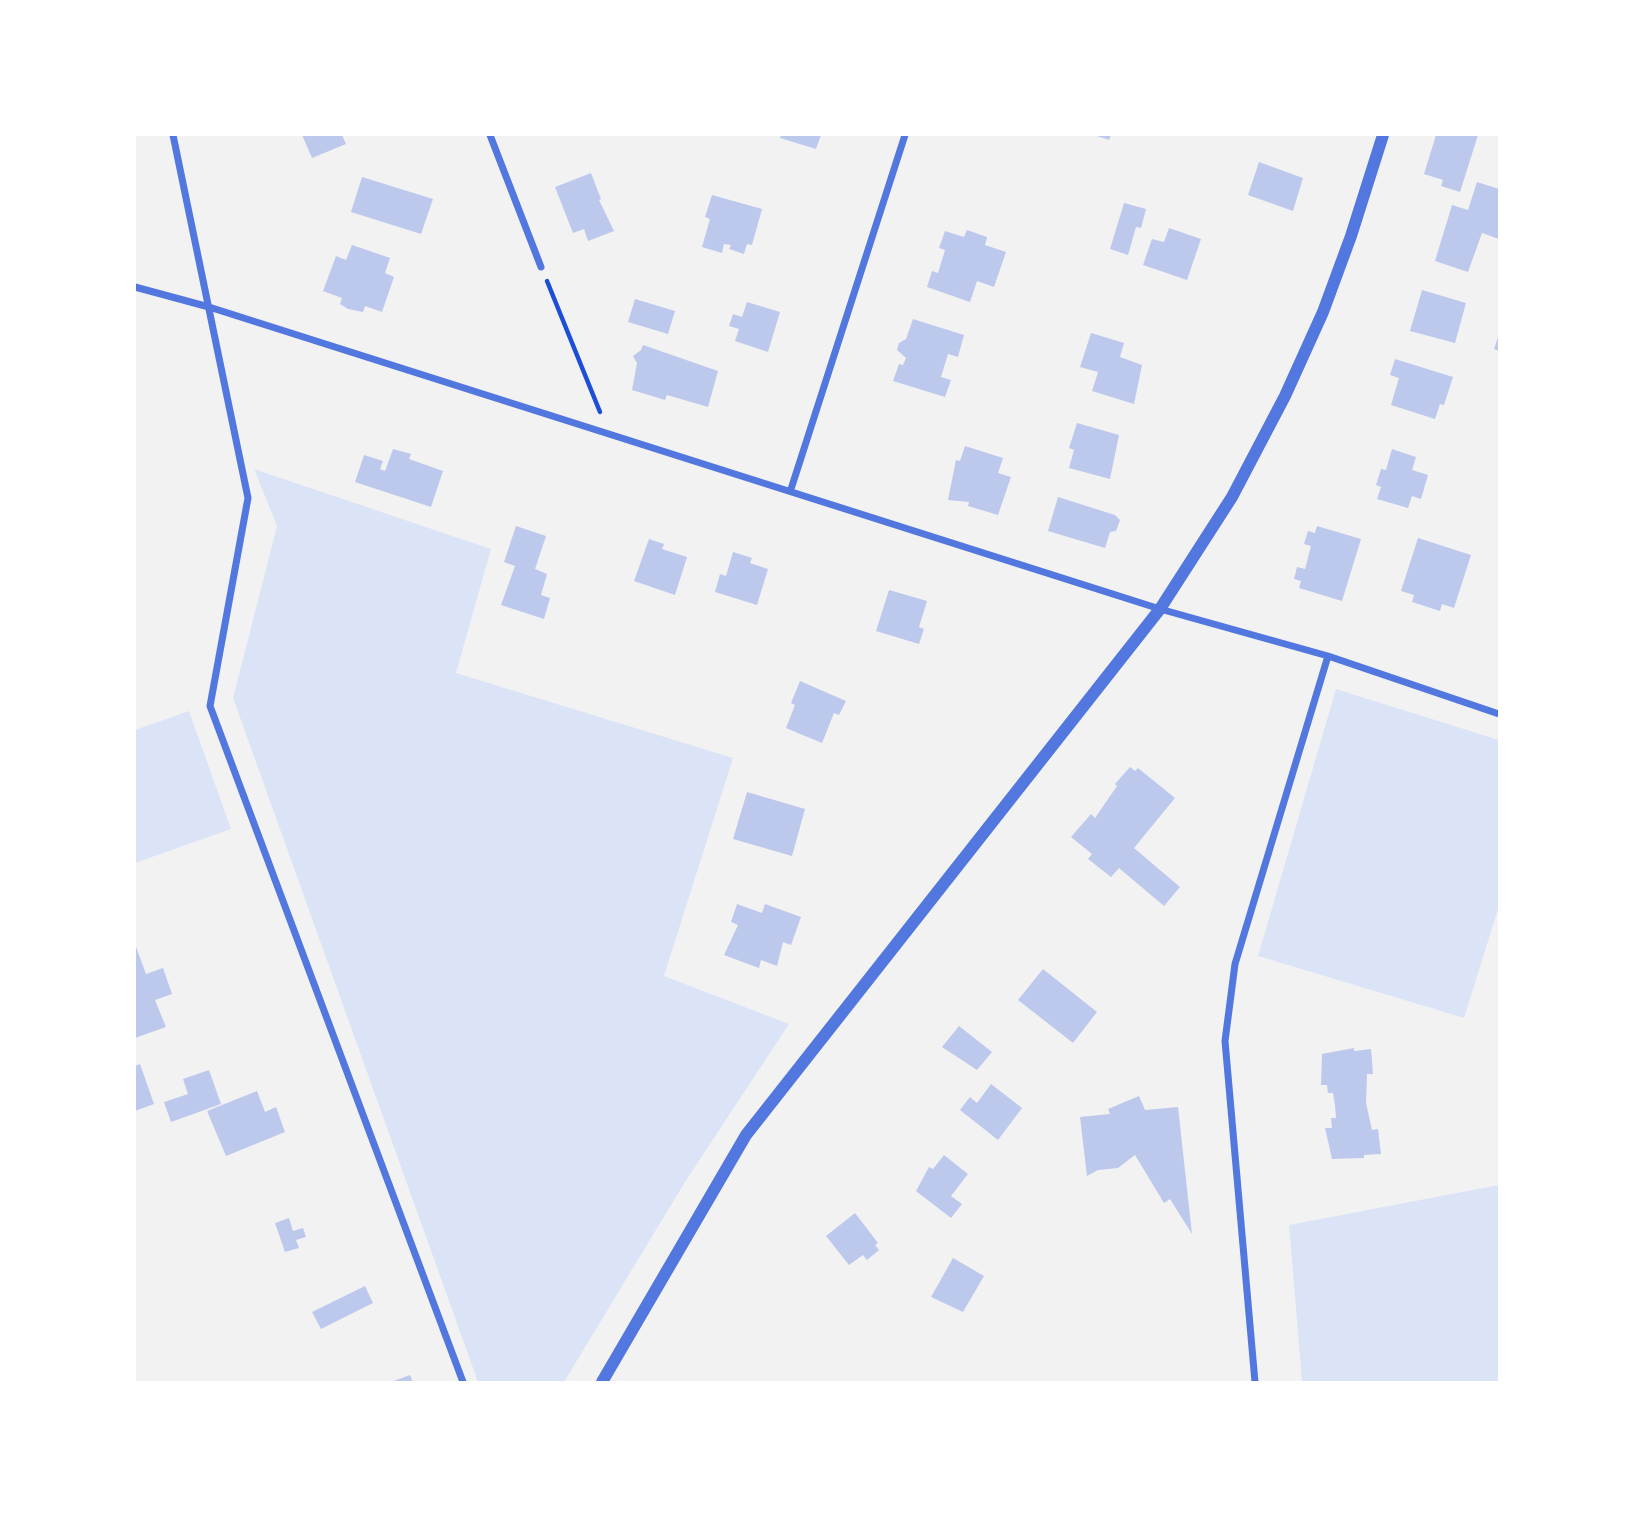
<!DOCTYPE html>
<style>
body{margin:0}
#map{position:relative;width:1634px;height:1517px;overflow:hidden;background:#f2f2f2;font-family:"Fira Sans Condensed",sans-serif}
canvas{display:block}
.frame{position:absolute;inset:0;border:136px solid #fff;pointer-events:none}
</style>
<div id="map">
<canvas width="1634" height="1517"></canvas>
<div class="frame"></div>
</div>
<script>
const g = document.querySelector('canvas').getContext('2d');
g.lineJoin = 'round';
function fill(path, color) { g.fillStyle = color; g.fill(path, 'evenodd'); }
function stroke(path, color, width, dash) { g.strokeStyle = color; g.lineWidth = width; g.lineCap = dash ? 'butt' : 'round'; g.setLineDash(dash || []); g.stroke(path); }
const green = new Path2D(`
 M 254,469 L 491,549 L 456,673 L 733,758 L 664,976 L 789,1024 L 685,1182 L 564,1382 L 478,1382 L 233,698 L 277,526 Z
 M 1336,689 L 1499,740 L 1499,906 L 1464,1018 L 1258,956 Z
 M 189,711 L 231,829 L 135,863 L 135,730 Z
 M 1499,1185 L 1499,1382 L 1302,1382 L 1289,1225 Z`);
const building = new Path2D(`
 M 302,135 L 342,135 L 346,144 L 312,158 Z
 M 781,135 L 821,135 L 816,149 L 780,138 Z
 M 1094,135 L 1111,135 L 1109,140 Z
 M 1436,135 L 1478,135 L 1460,192 L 1441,186 L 1443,180 L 1424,174 Z
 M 1259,162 L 1303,178 L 1293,211 L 1248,195 Z
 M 591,173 L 601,199 L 599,200 L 614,231 L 588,241 L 584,229 L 573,233 L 555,187 Z
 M 362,177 L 433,199 L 421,234 L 351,212 Z
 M 1477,182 L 1499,189 L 1499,239 L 1482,233 L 1468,272 L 1435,261 L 1452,205 L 1468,210 Z
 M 712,195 L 762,209 L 752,245 L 747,244 L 744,254 L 729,249 L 731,245 L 724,244 L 722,253 L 702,247 L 710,219 L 705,217 Z
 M 1124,203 L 1146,209 L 1141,228 L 1136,227 L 1128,255 L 1110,249 Z
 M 1169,228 L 1201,239 L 1187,280 L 1143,265 L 1152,239 L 1164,242 Z
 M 967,230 L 987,237 L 985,245 L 1006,252 L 994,287 L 977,281 L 970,302 L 927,287 L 932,271 L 938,273 L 945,250 L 939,248 L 945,231 L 964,237 Z
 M 352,245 L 390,258 L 385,273 L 394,277 L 382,312 L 365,306 L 363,312 L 348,309 L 340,304 L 342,298 L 323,291 L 336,256 L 346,260 Z
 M 1422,290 L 1466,303 L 1455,343 L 1410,331 Z
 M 635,299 L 675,311 L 668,334 L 628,322 Z
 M 747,302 L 780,312 L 768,352 L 735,341 L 739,329 L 729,326 L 733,314 L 742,317 Z
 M 913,319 L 964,335 L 958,357 L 948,354 L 941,377 L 951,380 L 945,397 L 893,381 L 899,364 L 903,365 L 906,358 L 897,350 L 899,343 L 906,339 Z
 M 1091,333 L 1124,343 L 1120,357 L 1142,365 L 1134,404 L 1092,391 L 1098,372 L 1080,367 Z
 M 1499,334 L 1499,351 L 1494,349 Z
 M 643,345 L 718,371 L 708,407 L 667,395 L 665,400 L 632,390 L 637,363 L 633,356 L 641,350 Z
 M 1395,359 L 1453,377 L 1444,405 L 1440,404 L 1435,419 L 1391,405 L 1399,378 L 1390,375 Z
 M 1077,423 L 1119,435 L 1110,479 L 1069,468 L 1074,450 L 1069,448 Z
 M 965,446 L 1003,458 L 998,473 L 1011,477 L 998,515 L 968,506 L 969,502 L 948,500 L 956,460 L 960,461 Z
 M 393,449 L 411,454 L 409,459 L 443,471 L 431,507 L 355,482 L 364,455 L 383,461 L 380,469 L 385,471 Z
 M 1392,449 L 1416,457 L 1412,470 L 1428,475 L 1421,499 L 1412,496 L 1408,508 L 1377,499 L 1381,487 L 1376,485 L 1381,469 L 1386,470 Z
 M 1058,497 L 1115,515 L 1120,520 L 1116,531 L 1110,532 L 1105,548 L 1048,531 Z
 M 516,526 L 546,536 L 535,569 L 547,574 L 541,595 L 550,598 L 544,619 L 501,605 L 515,566 L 504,562 Z
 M 1317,526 L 1361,539 L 1342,601 L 1299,588 L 1301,581 L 1294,579 L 1297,567 L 1305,569 L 1311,546 L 1304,544 L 1308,531 L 1315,533 Z
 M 1418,538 L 1471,555 L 1454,608 L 1442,604 L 1440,611 L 1412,602 L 1414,595 L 1401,591 Z
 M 649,539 L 664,544 L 662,549 L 687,557 L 675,595 L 634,581 Z
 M 733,552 L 752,558 L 750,563 L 768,569 L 757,605 L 715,592 L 720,574 L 726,576 Z
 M 889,590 L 927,601 L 919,627 L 924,629 L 919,644 L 876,631 Z
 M 800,681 L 846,701 L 839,715 L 834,713 L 822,743 L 786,728 L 795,705 L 791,703 Z
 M 1130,767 L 1135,771 L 1138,768 L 1175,798 L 1134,848 L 1180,887 L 1164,906 L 1119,868 L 1111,877 L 1088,859 L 1092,854 L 1071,837 L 1091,814 L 1095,818 L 1117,786 L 1115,784 Z
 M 747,792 L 805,809 L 792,856 L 733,839 Z
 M 737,904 L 762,913 L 765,904 L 801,917 L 791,945 L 783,942 L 777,966 L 761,960 L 759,968 L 724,955 L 738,925 L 731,922 Z
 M 135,944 L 146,974 L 163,968 L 172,994 L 155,1000 L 166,1027 L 135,1038 Z
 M 1043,969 L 1097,1012 L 1073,1043 L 1018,1000 Z
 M 959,1026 L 992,1052 L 977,1070 L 942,1047 Z
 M 1354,1048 L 1354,1051 L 1371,1049 L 1373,1074 L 1367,1074 L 1366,1103 L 1372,1130 L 1378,1129 L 1381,1154 L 1364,1155 L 1364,1158 L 1332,1159 L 1325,1128 L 1332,1128 L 1331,1118 L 1336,1118 L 1335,1105 L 1333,1093 L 1328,1093 L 1327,1085 L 1321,1085 L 1322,1054 Z
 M 140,1064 L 154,1104 L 135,1111 L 135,1066 Z
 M 209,1070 L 221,1104 L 171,1122 L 164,1102 L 188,1094 L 183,1079 Z
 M 991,1084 L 1022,1108 L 998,1140 L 960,1110 L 970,1097 L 977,1103 Z
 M 257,1091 L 265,1112 L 276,1107 L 285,1132 L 226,1156 L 207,1111 Z
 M 1139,1096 L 1145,1110 L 1178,1107 L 1192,1234 L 1170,1199 L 1164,1203 L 1135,1155 L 1118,1168 L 1098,1170 L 1087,1176 L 1080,1117 L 1110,1114 L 1108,1109 Z
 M 944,1155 L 968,1174 L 951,1196 L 962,1204 L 951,1218 L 916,1191 L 929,1167 L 933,1169 Z
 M 855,1213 L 878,1243 L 875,1245 L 879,1250 L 867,1260 L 863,1255 L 849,1265 L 826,1236 Z
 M 289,1218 L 293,1231 L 303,1228 L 306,1237 L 296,1240 L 299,1248 L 285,1252 L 275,1223 Z
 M 953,1258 L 984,1276 L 963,1312 L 931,1297 Z
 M 365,1286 L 373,1303 L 321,1329 L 312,1312 Z
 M 410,1375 L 413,1382 L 391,1382 Z`);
const path = new Path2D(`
 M 547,281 L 600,412`);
const minor = new Path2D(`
 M 173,135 L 248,498 L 210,706 L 463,1382
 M 490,135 L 541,267
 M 135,287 L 209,307 L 1160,609 L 1328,656 L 1499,714
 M 791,489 L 905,135
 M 1255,1382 L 1225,1041 L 1235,964 L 1328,656`);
const tertiary = new Path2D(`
 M 602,1382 L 746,1135 L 1160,609 L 1232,497 L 1285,396 L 1323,312 L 1351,236 L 1383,135`);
fill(green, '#dbe4f7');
fill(building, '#bdc9ec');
stroke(path, '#1d4ed8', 4.5);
stroke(minor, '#5277de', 7);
stroke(tertiary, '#5277de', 12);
</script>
